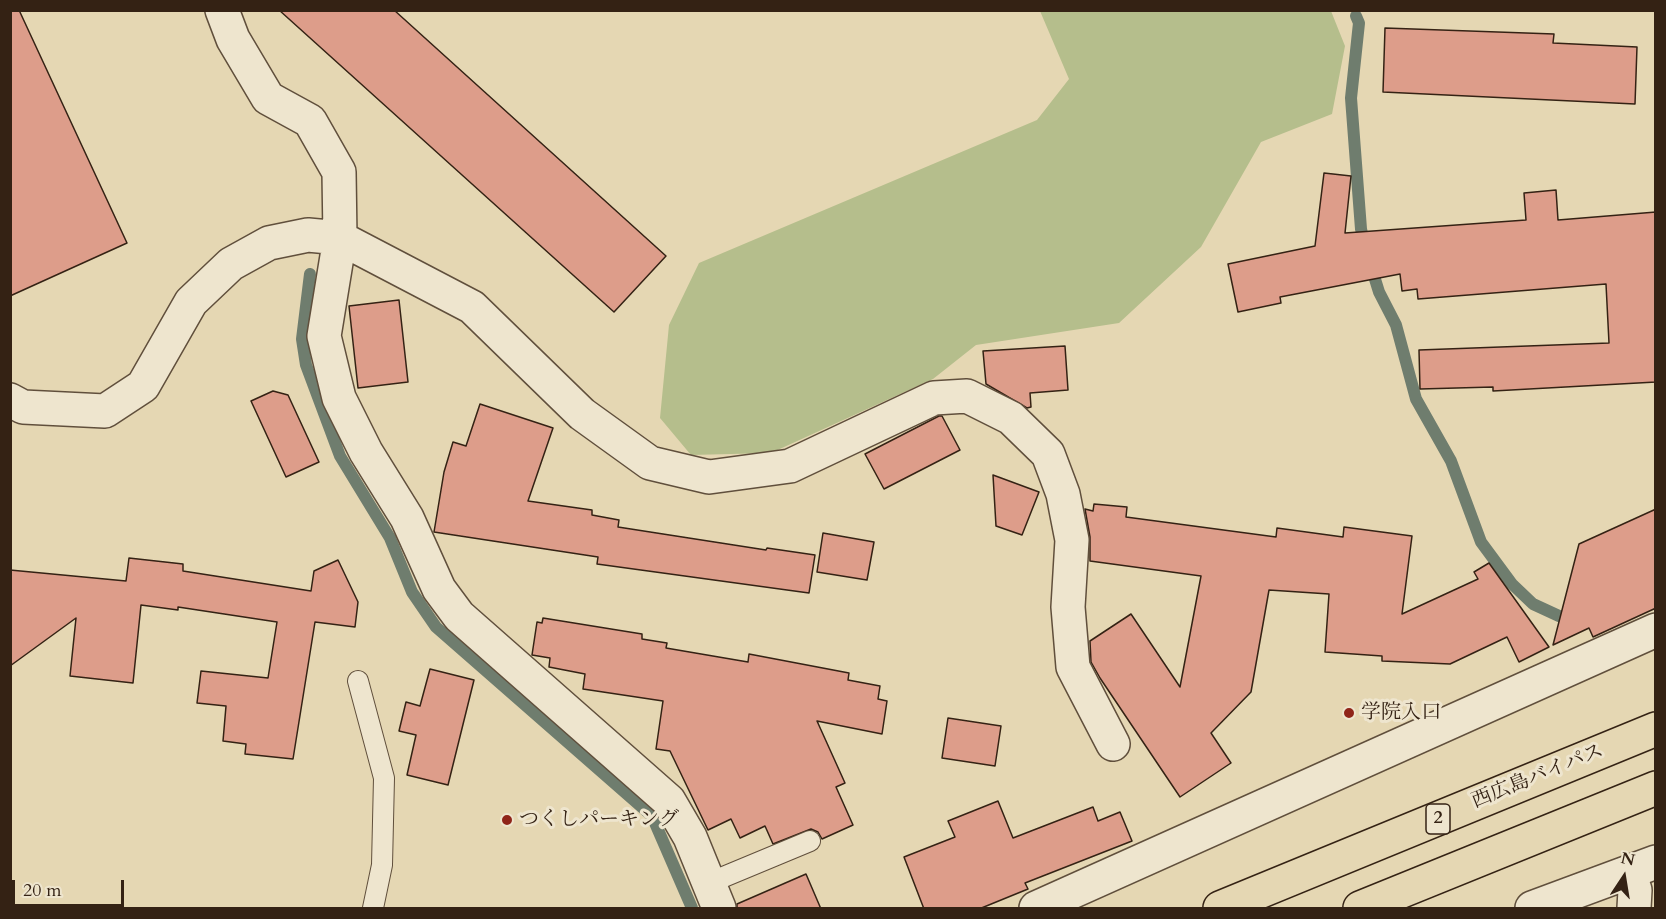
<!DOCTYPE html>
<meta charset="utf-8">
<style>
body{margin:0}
#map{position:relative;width:1666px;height:919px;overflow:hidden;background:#e5d7b3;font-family:Cardo,serif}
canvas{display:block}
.frame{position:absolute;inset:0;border:12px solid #342214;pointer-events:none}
.north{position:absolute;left:1594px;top:847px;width:60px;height:60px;-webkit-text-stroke:4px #eee5ce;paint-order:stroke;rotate:12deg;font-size:16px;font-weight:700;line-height:24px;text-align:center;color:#342214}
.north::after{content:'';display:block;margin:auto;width:21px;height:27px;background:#342214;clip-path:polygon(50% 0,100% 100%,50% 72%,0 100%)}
.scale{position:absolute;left:12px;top:880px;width:112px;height:27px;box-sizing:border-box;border:3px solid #342214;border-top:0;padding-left:8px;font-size:18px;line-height:21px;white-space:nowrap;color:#342214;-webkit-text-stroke:4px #eee5ce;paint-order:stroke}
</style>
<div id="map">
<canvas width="1666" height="919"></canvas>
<div class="frame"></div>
<div class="north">N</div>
<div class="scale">20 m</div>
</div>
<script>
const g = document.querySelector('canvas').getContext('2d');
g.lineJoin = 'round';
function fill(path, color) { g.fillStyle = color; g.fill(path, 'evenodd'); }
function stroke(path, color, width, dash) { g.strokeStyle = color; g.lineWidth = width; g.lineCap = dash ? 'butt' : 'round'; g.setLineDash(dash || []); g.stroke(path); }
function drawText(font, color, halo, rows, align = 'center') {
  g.font = font + ' Cardo,"Noto Serif JP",serif'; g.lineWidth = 6; g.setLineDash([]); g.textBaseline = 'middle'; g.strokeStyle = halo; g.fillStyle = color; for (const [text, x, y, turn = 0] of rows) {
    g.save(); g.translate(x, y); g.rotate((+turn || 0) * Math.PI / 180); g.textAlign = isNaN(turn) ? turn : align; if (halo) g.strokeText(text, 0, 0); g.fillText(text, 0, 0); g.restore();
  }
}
const green = new Path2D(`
 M 1040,11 L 1331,11 L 1345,46 L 1332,114 L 1261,142 L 1201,247 L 1119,323 L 976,345 L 933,379 L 771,453 L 691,455 L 660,418 L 669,325 L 699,263 L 1037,120 L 1069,79 Z`);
const stream = new Path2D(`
 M 1356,16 L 1359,23 L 1351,98 L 1361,229 L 1365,246
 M 1370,263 L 1379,292 L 1396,325 L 1416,399 L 1451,461 L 1481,542 L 1512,584 L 1533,604 L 1559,616
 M 310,274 L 302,339 L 306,365 L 340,456 L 390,538 L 412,592 L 436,627 L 652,816 L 692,908`);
const building = new Path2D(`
 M 10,10 L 19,10 L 127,243 L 10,296 Z
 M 279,10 L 394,10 L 666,256 L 614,312 Z
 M 1385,28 L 1554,34 L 1553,43 L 1637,47 L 1635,104 L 1383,92 Z
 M 1324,173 L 1351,176 L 1345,233 L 1526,220 L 1524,193 L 1556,190 L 1558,220 L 1656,212 L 1656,382 L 1493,391 L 1493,387 L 1420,389 L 1419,350 L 1609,343 L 1606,284 L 1418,299 L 1417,289 L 1402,291 L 1400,274 L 1280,297 L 1281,303 L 1238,312 L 1228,264 L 1315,246 Z
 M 399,300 L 408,382 L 358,388 L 349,306 Z
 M 1065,346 L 1068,390 L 1030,393 L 1031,407 L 1027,408 L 986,384 L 983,351 Z
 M 273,391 L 288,395 L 319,462 L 286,477 L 251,401 Z
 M 480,404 L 553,428 L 528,501 L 592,510 L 592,515 L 619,520 L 618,527 L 766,550 L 767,548 L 815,555 L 809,593 L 597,564 L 598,557 L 434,532 L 444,472 L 453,442 L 466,446 Z
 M 939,416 L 942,416 L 960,450 L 884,489 L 865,454 Z
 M 993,475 L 1039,492 L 1022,535 L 996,526 Z
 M 1094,504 L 1127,507 L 1126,517 L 1276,537 L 1277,528 L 1343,537 L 1344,527 L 1412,536 L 1402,614 L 1478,579 L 1474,572 L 1489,563 L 1549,647 L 1519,662 L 1507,637 L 1450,664 L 1382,661 L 1382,656 L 1325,652 L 1329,594 L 1269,590 L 1251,692 L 1211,733 L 1231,763 L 1180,797 L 1100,678 L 1091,662 L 1090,641 L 1131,614 L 1180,687 L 1201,576 L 1090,561 L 1090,537 L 1085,509 L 1093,511 Z
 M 1656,509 L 1656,608 L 1593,637 L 1589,628 L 1553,645 L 1579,544 Z
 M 823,533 L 874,542 L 867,580 L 817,572 Z
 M 129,558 L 183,564 L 183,571 L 311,591 L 314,571 L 338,560 L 358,602 L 355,627 L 315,622 L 293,759 L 245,754 L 246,744 L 223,741 L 226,706 L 197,703 L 201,671 L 268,678 L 277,622 L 178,607 L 178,610 L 141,605 L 133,683 L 70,676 L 76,618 L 10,666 L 10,570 L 126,581 Z
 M 543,618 L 642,634 L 642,639 L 667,643 L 666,648 L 748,662 L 749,654 L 849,673 L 848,680 L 880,686 L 878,699 L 887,701 L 882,734 L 817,721 L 845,783 L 836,787 L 853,825 L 822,839 L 818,832 L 811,829 L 773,844 L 765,826 L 740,838 L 731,819 L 708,830 L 670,751 L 656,749 L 663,701 L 583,689 L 585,674 L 549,667 L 550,658 L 532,655 L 537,622 L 542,623 Z
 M 430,669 L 474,680 L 448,785 L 407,775 L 416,735 L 399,731 L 406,702 L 420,706 Z
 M 948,718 L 1001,726 L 995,766 L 942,758 Z
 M 998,801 L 1013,838 L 1093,807 L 1098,821 L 1120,812 L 1132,841 L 1025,883 L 1028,889 L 979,909 L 924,909 L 904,857 L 955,837 L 948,821 Z
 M 806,874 L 821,909 L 737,909 L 737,904 Z`);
const service = new Path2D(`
 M 358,681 L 384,778 L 382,865 L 373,908
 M 709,883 L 810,841`);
const minor = new Path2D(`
 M 222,10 L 233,39 L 268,98 L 310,121 L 339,172 L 340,238 L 324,336 L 339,398 L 366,452 L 407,518 L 439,589 L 459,616 L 669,801 L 690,837 L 719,908
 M 10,400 L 23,407 L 105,411 L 143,386 L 191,302 L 231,264 L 269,243 L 308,235 L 340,238 L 472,307 L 582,414 L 650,463 L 709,477 L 790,466 L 934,398 L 967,396 L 1011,418 L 1048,454 L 1063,494 L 1072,540 L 1068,607 L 1073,667 L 1113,744
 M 1629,873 L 1635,890 L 1634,908
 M 1036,908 L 1656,630
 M 1532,908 L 1656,862`);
const motorway = new Path2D(`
 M 1220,908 L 1656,729
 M 1360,908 L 1656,788`);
const markers = [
 [1349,713,6,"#8f2418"],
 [507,820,6,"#8f2418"]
];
const shields = [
 [1438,819,24]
];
const shieldNames = [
 ["2",1438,819]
];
const poiNames = [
 ["学院入口",1361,713],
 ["つくしパーキング",519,820]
];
const streetNames = [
 ["西広島バイパス",1538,777,-22]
];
fill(green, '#b5be8c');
stroke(stream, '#6f7d6e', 12);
fill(building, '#dd9d8a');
stroke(building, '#342214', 1.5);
stroke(service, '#604f3c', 22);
stroke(minor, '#604f3c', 36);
stroke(motorway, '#342214', 36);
stroke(service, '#eee5ce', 20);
stroke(minor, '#eee5ce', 33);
stroke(motorway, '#e5d7b3', 33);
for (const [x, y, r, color] of markers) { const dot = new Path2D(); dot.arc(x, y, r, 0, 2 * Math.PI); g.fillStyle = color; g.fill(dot); stroke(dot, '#eee5ce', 2); }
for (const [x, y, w] of shields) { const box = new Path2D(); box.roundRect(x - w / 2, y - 15, w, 30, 4.5); g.fillStyle = '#eee5ce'; g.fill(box); stroke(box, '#342214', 1.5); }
drawText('bold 18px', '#342214', null, shieldNames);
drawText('20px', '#342214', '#eee5ce', poiNames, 'left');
drawText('20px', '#342214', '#eee5ce', streetNames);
</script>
